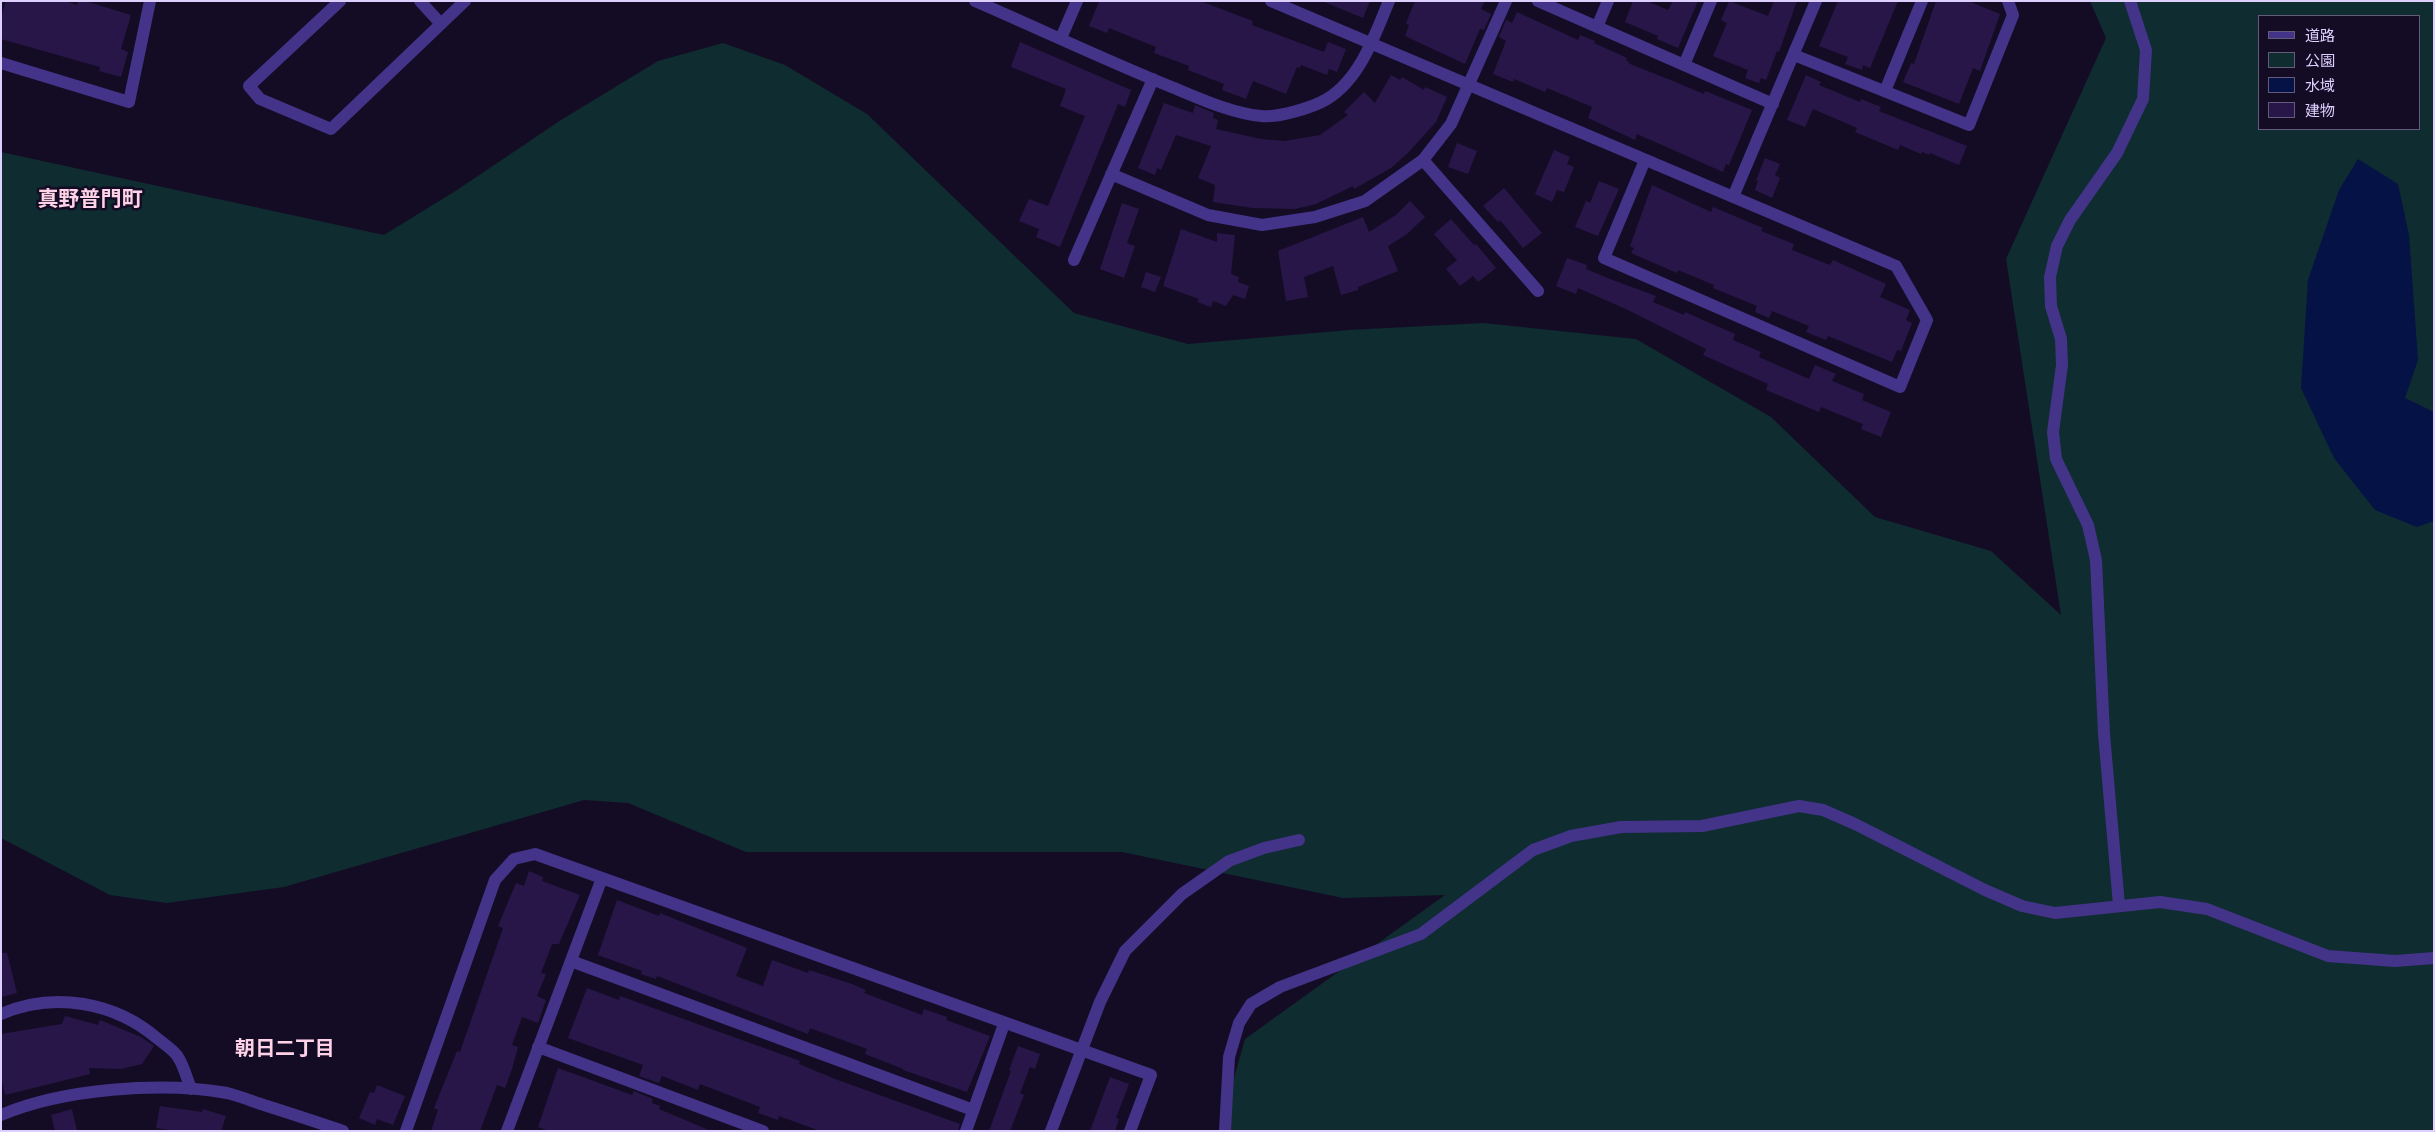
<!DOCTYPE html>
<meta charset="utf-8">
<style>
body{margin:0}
#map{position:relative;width:2435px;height:1132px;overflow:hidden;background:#140c25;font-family:"Space Grotesk","Noto Sans JP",sans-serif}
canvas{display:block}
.frame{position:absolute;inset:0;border:2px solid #ddd0ff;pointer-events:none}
.legend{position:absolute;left:2258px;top:15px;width:162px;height:115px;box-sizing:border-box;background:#140c25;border:1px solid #645a7c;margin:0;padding:6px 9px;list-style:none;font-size:15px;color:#ddd0ff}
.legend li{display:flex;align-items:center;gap:10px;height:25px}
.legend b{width:25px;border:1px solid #645a7c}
</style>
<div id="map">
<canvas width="2435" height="1132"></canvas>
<div class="frame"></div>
<ul class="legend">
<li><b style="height:6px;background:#433389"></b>道路</li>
<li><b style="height:14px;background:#0f2c30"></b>公園</li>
<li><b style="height:14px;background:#051245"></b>水域</li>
<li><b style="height:14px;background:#281648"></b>建物</li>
</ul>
</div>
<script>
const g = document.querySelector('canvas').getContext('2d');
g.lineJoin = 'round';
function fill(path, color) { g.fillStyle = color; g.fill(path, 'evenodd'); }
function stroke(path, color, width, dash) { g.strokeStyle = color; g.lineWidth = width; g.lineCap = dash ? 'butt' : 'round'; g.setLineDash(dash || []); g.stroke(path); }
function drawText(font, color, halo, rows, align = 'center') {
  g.font = font + ' "Space Grotesk","Noto Sans JP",sans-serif'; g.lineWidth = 5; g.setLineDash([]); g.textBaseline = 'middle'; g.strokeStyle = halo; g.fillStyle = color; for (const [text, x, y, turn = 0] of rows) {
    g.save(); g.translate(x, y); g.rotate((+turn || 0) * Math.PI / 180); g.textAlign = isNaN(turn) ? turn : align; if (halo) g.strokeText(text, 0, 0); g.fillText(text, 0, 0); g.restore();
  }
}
const green = new Path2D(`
 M 2090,1 L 2434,1 L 2434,1131 L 1219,1131 L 1245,1039 L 1445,895 L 1343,898 L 1122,852 L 746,852 L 628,803 L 584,800 L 284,887 L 167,903 L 110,895 L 1,838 L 1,152 L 384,235 L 457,190 L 561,120 L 658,61 L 723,43 L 785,65 L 867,114 L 1074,313 L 1188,344 L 1349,330 L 1483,323 L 1636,339 L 1771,417 L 1875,517 L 1991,551 L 2061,615 L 2006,259 L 2106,38 ZM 2259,16 L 2419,16 L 2419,129 L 2259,129 Z`);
const water = new Path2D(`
 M 2358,159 L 2398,184 L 2409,235 L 2418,360 L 2405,398 L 2434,412 L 2434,521 L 2417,527 L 2375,510 L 2334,458 L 2301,388 L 2308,280 L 2339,190 Z`);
const building = new Path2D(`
 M 6,1 L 65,1 L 77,5 L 78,1 L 85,1 L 131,15 L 121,49 L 128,52 L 121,77 L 99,71 L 100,67 L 1,39 L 1,17 Z
 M 1099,1 L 1200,1 L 1253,21 L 1252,25 L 1324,52 L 1328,42 L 1346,49 L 1337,72 L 1329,69 L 1327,75 L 1301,65 L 1300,68 L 1297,67 L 1286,94 L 1253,81 L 1246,99 L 1222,90 L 1224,84 L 1188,70 L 1189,66 L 1154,53 L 1156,47 L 1109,28 L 1107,33 L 1089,26 Z
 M 1322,1 L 1370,1 L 1363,18 Z
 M 1415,1 L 1485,1 L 1481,9 L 1491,14 L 1484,30 L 1480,29 L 1465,64 L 1405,36 L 1409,25 L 1406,23 Z
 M 1633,1 L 1647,1 L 1668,10 L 1673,1 L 1698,1 L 1678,48 L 1657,39 L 1658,36 L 1625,22 Z
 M 1729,1 L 1768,16 L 1774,1 L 1797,1 L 1779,52 L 1777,51 L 1766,80 L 1761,78 L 1759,83 L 1745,78 L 1748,70 L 1713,56 L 1727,23 L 1721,20 Z
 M 1838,1 L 1898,1 L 1870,68 L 1863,65 L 1862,70 L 1845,64 L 1848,57 L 1819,46 Z
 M 1936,1 L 1968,1 L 2000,14 L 1980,71 L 1973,68 L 1959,104 L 1903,82 L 1911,63 L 1914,64 Z
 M 1517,12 L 1578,40 L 1580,35 L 1595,41 L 1594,43 L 1627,58 L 1626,60 L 1630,64 L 1673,81 L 1704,94 L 1705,91 L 1752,110 L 1729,165 L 1726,164 L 1723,172 L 1637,134 L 1635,140 L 1588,118 L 1592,107 L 1547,88 L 1545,92 L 1514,79 L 1513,82 L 1493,74 L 1506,41 L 1499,37 L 1506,20 L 1512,23 Z
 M 1020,42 L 1131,90 L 1125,107 L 1118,104 L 1060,247 L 1036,237 L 1039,229 L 1019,221 L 1029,199 L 1048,206 L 1085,116 L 1060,106 L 1066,89 L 1011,67 Z
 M 1391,75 L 1400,80 L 1402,77 L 1424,90 L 1425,87 L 1447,97 L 1436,122 L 1408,153 L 1391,168 L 1354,189 L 1353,186 L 1316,204 L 1295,209 L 1252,208 L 1213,202 L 1215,185 L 1198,178 L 1211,146 L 1176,135 L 1161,170 L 1157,168 L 1155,175 L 1138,168 L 1164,103 L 1193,113 L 1195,105 L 1214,113 L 1213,118 L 1218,120 L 1216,129 L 1261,139 L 1285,141 L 1320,135 L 1348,115 L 1344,112 L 1364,92 L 1375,103 Z
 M 1806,75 L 1821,82 L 1819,85 L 1860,102 L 1861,99 L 1881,107 L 1879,111 L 1967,146 L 1959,165 L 1930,153 L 1929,155 L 1922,152 L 1921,154 L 1900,145 L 1898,150 L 1855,132 L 1857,128 L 1813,109 L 1805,127 L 1787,120 Z
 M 1457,143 L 1477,151 L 1468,174 L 1448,167 Z
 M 1554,150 L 1570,157 L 1567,164 L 1574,167 L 1564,192 L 1557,190 L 1552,202 L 1535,194 Z
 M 1765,158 L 1780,164 L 1775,175 L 1780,178 L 1772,198 L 1755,190 L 1758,181 L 1756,180 Z
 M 1599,181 L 1619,189 L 1598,236 L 1575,227 L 1586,201 L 1590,203 Z
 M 1652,185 L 1711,212 L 1713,207 L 1763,228 L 1761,231 L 1794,244 L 1792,250 L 1830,265 L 1833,260 L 1886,284 L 1880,297 L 1910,310 L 1906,320 L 1912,323 L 1901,351 L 1897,350 L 1892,362 L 1828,336 L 1826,340 L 1806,332 L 1809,326 L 1772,311 L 1769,318 L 1755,312 L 1757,306 L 1713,288 L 1714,285 L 1678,270 L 1677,273 L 1631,253 L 1634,248 L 1630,246 Z
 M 1504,188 L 1542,233 L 1523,248 L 1500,220 L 1498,222 L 1483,206 Z
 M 1410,201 L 1425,217 L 1407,234 L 1388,246 L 1398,271 L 1358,287 L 1358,290 L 1341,295 L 1333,266 L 1304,277 L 1308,297 L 1286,301 L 1278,251 L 1363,217 L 1369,232 L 1396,215 Z
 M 1122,203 L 1139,209 L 1127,243 L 1135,246 L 1124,278 L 1100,269 Z
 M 1451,219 L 1474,245 L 1476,244 L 1496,268 L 1478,282 L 1473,276 L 1460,286 L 1446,269 L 1457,260 L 1434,234 Z
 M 1181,229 L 1217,242 L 1217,233 L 1235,235 L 1231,274 L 1239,277 L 1238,282 L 1249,286 L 1245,299 L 1233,295 L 1226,306 L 1213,301 L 1211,307 L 1197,302 L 1199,299 L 1163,286 Z
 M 1567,258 L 1587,265 L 1586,269 L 1610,279 L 1656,296 L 1653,302 L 1684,315 L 1685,312 L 1735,334 L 1733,340 L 1761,352 L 1759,357 L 1809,379 L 1815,365 L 1836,374 L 1832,381 L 1864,394 L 1862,400 L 1891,412 L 1881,437 L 1861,429 L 1863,424 L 1821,407 L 1819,412 L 1766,390 L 1768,384 L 1703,355 L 1706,349 L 1628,310 L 1578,288 L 1576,294 L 1556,286 Z
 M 1146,272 L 1161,277 L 1155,292 L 1141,287 Z
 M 529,871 L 543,877 L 542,881 L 580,895 L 559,944 L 552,944 L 541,973 L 546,974 L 537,996 L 546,1000 L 538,1023 L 522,1017 L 512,1045 L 518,1047 L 512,1069 L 505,1088 L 497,1085 L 480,1131 L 431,1131 L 438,1110 L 434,1108 L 457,1051 L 460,1052 L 503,928 L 498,926 L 516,883 L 524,886 Z
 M 617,900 L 659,916 L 660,913 L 747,948 L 736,976 L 763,986 L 772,960 L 808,973 L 809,970 L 852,984 L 866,990 L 864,993 L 922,1015 L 924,1009 L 947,1017 L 946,1020 L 990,1036 L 967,1092 L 903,1070 L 903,1069 L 865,1054 L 867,1049 L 810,1028 L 808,1034 L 657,976 L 656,979 L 641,974 L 642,971 L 598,955 Z
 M 1,953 L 7,953 L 17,993 L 1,997 Z
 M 587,988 L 619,1000 L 620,996 L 800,1061 L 799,1064 L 835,1079 L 960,1124 L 958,1131 L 820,1131 L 779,1116 L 778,1120 L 758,1113 L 760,1107 L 700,1084 L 698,1090 L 662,1076 L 659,1083 L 639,1076 L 643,1065 L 568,1038 Z
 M 65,1016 L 98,1025 L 100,1020 L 141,1037 L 154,1046 L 142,1064 L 121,1069 L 89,1068 L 90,1074 L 5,1095 L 1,1076 L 1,1034 L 62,1024 Z
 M 1018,1046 L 1040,1054 L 1035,1069 L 1030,1067 L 1020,1093 L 1024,1095 L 1010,1131 L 989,1131 L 1011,1071 L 1009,1070 Z
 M 558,1068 L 632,1095 L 634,1091 L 653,1099 L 652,1103 L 660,1106 L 659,1109 L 711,1131 L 549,1131 L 538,1127 Z
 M 1110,1077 L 1129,1084 L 1116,1118 L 1119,1119 L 1115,1131 L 1090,1131 Z
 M 377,1085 L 405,1096 L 393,1125 L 377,1119 L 375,1125 L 359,1118 L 370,1092 L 374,1093 Z
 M 160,1106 L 202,1112 L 203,1109 L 226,1116 L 221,1131 L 177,1131 L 156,1128 Z
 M 72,1109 L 77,1131 L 55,1131 L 51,1115 Z`);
const minor = new Path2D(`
 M 340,1 L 249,86 L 260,99 L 331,129 L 465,1
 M 420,1 L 441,24
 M 975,1 C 1042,30 1107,61 1174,88 C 1201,99 1231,113 1261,116 C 1277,118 1312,108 1327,99 C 1360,79 1375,35 1389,1
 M 1271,1 L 1896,266 L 1927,320 L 1900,387 L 1604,258 L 1645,160
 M 1538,1 L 1773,104
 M 1597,27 L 1608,1
 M 1061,38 L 1077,1
 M 1794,55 L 1969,125 L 2013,15 L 2008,1
 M 1,63 L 129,102 L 150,1
 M 1684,65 L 1711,1
 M 1885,91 L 1922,1
 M 1423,160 L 1538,291
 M 1111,174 L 1208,215 L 1262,225 L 1315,217 L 1365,201 L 1423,160 L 1451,124 L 1506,1
 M 1733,197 L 1816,1
 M 1074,260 L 1153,79
 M 2119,905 L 2104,734 L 2096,560 L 2088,525 L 2056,459 L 2053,432 L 2062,365 L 2061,339 L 2051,306 L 2050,277 L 2057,246 L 2070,220 L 2117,153 L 2143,99 L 2146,50 L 2130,1
 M 571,961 L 973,1110
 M 1,1014 C 54,991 115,1002 158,1039 C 164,1044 174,1050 178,1057 C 184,1066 187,1079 191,1089
 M 538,1047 L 763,1131
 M 1,1115 C 62,1089 161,1081 227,1093 C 240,1096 254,1102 267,1106 C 292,1114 317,1122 343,1131
 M 406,1131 L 495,880 L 514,859 L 535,854 L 1151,1075 L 1130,1131
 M 507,1131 L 602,878
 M 966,1131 L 1004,1024
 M 1051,1131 L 1100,1002 L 1125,951 L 1182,894 L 1229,861 L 1264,848 L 1299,840
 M 1225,1131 L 1229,1057 L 1239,1023 L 1251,1004 L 1280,987 L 1421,934 L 1533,850 L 1571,836 L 1621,827 L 1702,826 L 1799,806 L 1823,810 L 1855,824 L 1985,890 L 2022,906 L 2055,913 L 2160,902 L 2207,909 L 2328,956 L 2395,961 L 2434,958`);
const neighbourhoodNames = [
 ["朝日二丁目",285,1050]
];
const quarterNames = [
 ["真野普門町",90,200]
];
fill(green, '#0f2c30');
fill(water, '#051245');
fill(building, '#281648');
stroke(minor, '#433389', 12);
drawText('bold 20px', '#ffd2e8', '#140c25', neighbourhoodNames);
drawText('bold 21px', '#ffd2e8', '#140c25', quarterNames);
</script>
